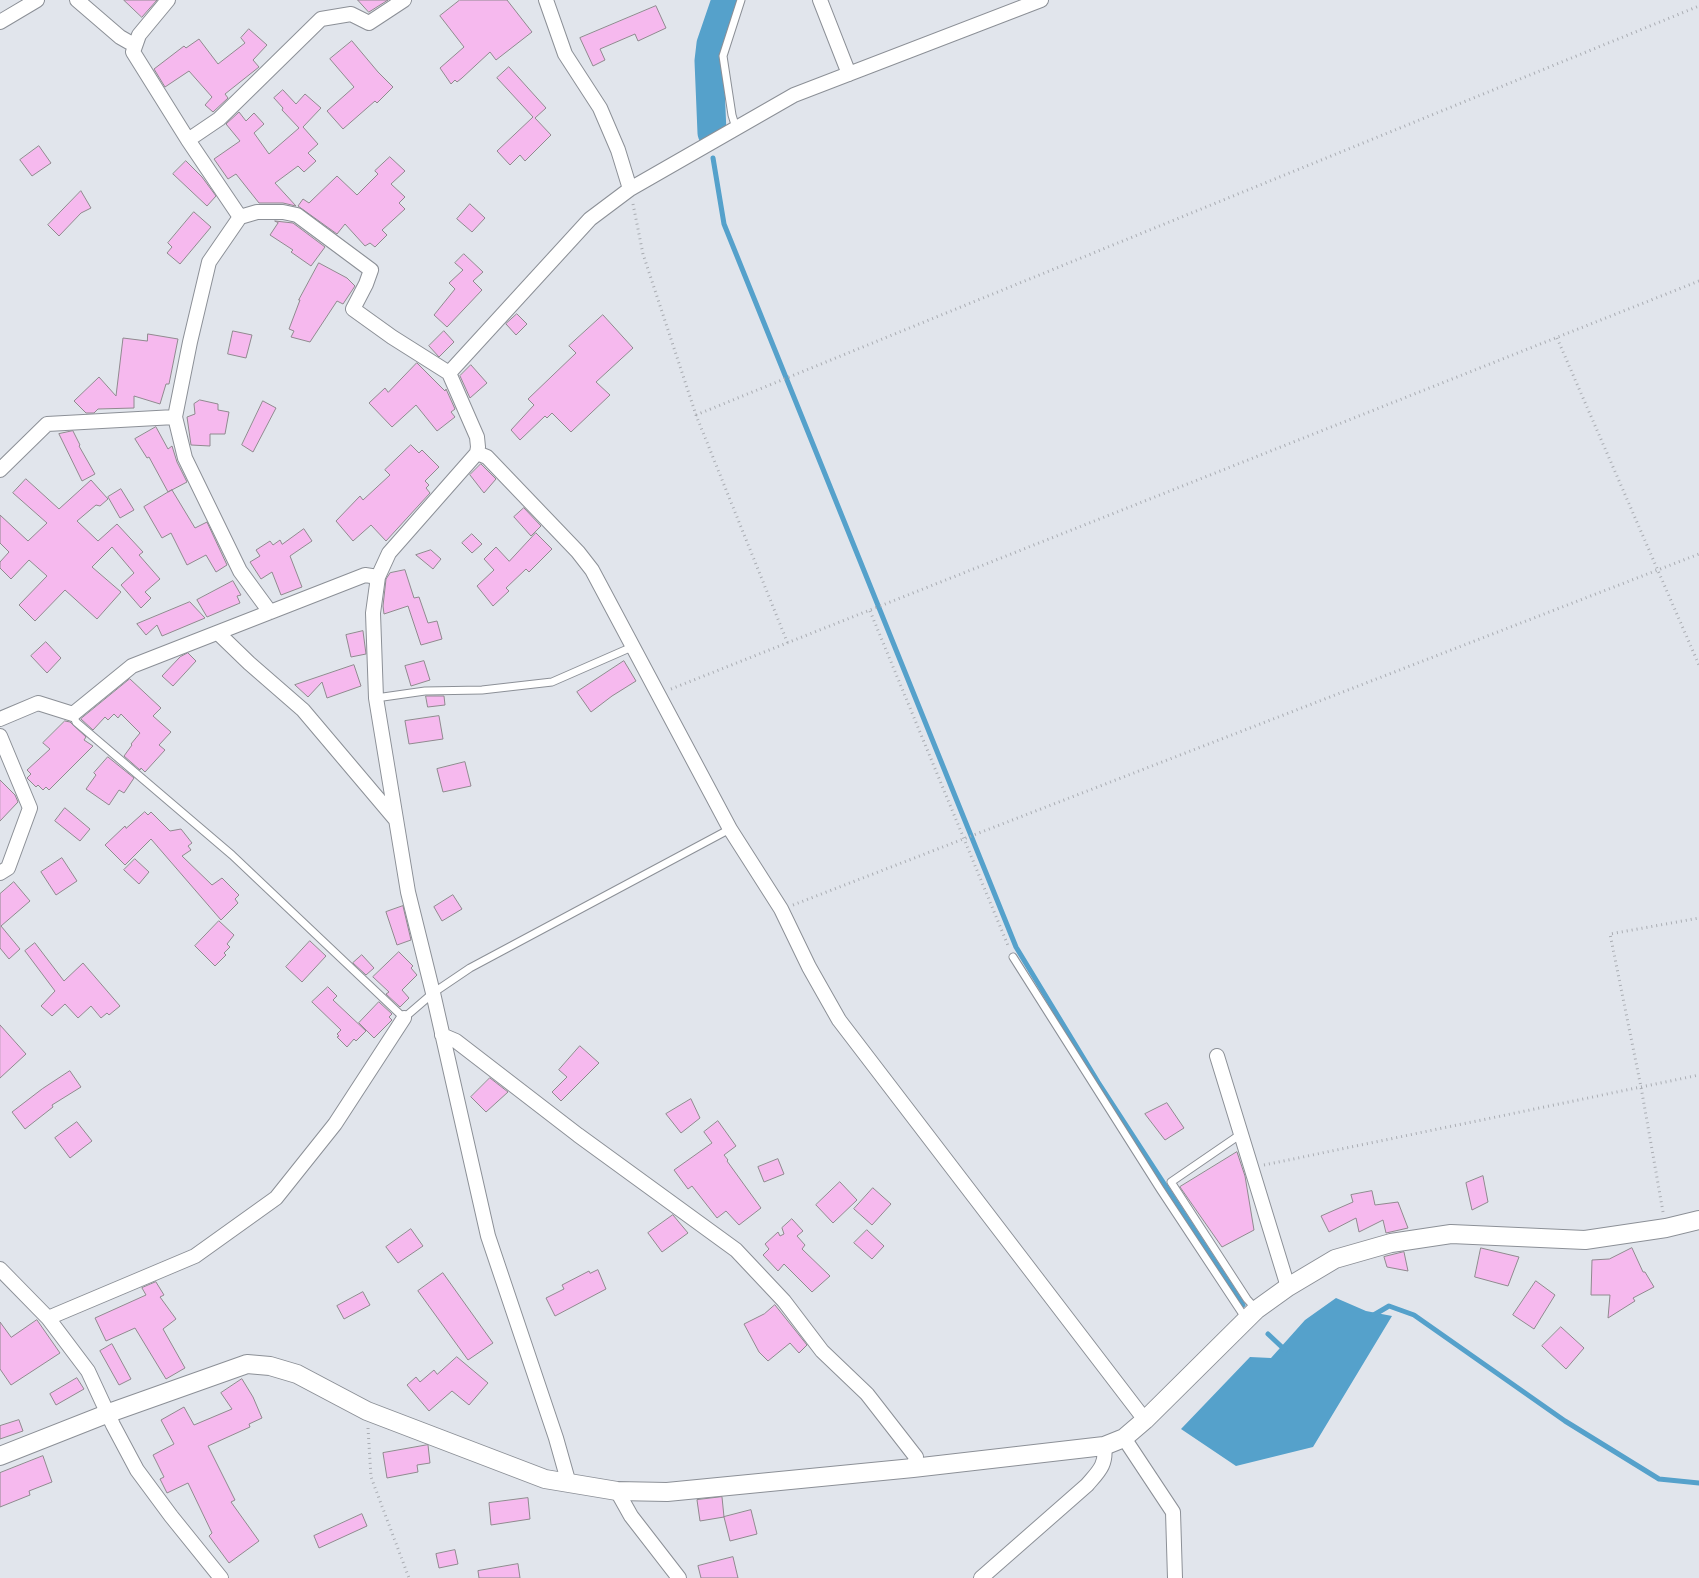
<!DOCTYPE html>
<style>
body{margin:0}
canvas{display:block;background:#e1e5ec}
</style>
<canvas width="1699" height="1578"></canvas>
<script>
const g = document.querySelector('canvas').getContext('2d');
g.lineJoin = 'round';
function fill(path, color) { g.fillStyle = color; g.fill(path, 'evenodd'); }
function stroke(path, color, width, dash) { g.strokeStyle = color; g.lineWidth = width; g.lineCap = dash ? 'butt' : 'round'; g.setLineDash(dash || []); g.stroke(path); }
const water = new Path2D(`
 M 1336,1298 L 1366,1311 L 1392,1316 L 1313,1447 L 1236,1466 L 1181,1429 L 1250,1357 L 1271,1358 L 1305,1320 Z`);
const stream = new Path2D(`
 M 713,158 L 724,224 L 1016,947 L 1098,1082 L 1243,1305
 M 1372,1316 L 1389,1306 L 1414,1315 L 1565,1421 L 1659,1479 L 1699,1483
 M 1268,1334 L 1285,1350`);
const river = new Path2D(`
 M 712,133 L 709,61 L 711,44 L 726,0`);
const building = new Path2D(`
 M 124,0 L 157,0 L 142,17 Z
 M 358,0 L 388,0 L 369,12 Z
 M 460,0 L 507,0 L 532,32 L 496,60 L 490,52 L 462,78 L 457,82 L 455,80 L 451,84 L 440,68 L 464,47 L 440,16 Z
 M 656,6 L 666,28 L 638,41 L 635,34 L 600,49 L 605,60 L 593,66 L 580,38 Z
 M 249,29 L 267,45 L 253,60 L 259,67 L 225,94 L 228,98 L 213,112 L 205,105 L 212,97 L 189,71 L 165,87 L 154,69 L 184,46 L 186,48 L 199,39 L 218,64 L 245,43 L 241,38 Z
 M 352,41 L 378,72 L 393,87 L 377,103 L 375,101 L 343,129 L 327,111 L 354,87 L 330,59 Z
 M 509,67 L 546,108 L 535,118 L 551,135 L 525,161 L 520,155 L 510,165 L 497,151 L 533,117 L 497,78 Z
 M 283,90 L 296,104 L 305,94 L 321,108 L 303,127 L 318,144 L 308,153 L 316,161 L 304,172 L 298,166 L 275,183 L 296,206 L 283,203 L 259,203 L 236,174 L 228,179 L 214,159 L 240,141 L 226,124 L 239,112 L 246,121 L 254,113 L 264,124 L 254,133 L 269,154 L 299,128 L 282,110 L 283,108 L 274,98 Z
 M 39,146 L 51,163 L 32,176 L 20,160 Z
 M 390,157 L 405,171 L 391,184 L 405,197 L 399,203 L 405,209 L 382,230 L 387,235 L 375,247 L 370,243 L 365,246 L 345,224 L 337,234 L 298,206 L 303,199 L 309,203 L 337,176 L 357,195 L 378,174 L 375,171 Z
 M 186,161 L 202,177 L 216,196 L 207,206 L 173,174 Z
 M 81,191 L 91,208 L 81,213 L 59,236 L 48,225 Z
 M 470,204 L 485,218 L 472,232 L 457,219 Z
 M 194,212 L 211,227 L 180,264 L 167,253 L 172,247 L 168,243 Z
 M 275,221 L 293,223 L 325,247 L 311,266 L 291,252 L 293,250 L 270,235 L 278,223 Z
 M 464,254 L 483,272 L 473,281 L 482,290 L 447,327 L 434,315 L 455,289 L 449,283 L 463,270 L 455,263 Z
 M 319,263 L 347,278 L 355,286 L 343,304 L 337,301 L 310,342 L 291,337 L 294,331 L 289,329 L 300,300 L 299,300 Z
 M 517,314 L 527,324 L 516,335 L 506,324 Z
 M 603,315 L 633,348 L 596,382 L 610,395 L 571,432 L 552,413 L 547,418 L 545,416 L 520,440 L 511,430 L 534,405 L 528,399 L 576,353 L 569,346 Z
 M 233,331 L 252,335 L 246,358 L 228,354 Z
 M 444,331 L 454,342 L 439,357 L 429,346 Z
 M 148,334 L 178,339 L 169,384 L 166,384 L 160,404 L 134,396 L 134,408 L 98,409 L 94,413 L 86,413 L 74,401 L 99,377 L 116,396 L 123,338 L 147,341 Z
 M 417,363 L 445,391 L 446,389 L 455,409 L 451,412 L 455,417 L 437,431 L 416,405 L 392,427 L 369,403 L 385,388 L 388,392 Z
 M 471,365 L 487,383 L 470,398 L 460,376 Z
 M 200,400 L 218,404 L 218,410 L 229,412 L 225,434 L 210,434 L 210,446 L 191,445 L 187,417 L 195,414 L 194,404 Z
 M 263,401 L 276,408 L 253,452 L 242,445 Z
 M 156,427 L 168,449 L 172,446 L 177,462 L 187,482 L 168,492 L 149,457 L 147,458 L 135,439 Z
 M 73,431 L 80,445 L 79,446 L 95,474 L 82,481 L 59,434 Z
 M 411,445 L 419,453 L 422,450 L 439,467 L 425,481 L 429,485 L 426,488 L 430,493 L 386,541 L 371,525 L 353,541 L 336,521 L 360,496 L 363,500 L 390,475 L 385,470 Z
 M 481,464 L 496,479 L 484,493 L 470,475 Z
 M 26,479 L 59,509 L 91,480 L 108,499 L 100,506 L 96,505 L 77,521 L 98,541 L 117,524 L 143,552 L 139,555 L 160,579 L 145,592 L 151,598 L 141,608 L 121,585 L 134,573 L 112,547 L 92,567 L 121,592 L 97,619 L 65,590 L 35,621 L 19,605 L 47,576 L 29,560 L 11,579 L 0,568 L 0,562 L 9,552 L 0,543 L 0,515 L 28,541 L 47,523 L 13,493 Z
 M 121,489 L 134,510 L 120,518 L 108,497 Z
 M 172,490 L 195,528 L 207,522 L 227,565 L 216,572 L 206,555 L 187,565 L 171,533 L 162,538 L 144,507 Z
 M 524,508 L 541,526 L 531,536 L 514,517 Z
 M 304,529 L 312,541 L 290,556 L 302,587 L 281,595 L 272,572 L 261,579 L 250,562 L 260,556 L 256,550 L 270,541 L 273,545 L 280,540 L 282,544 Z
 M 536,533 L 552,549 L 529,572 L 526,569 L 506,588 L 509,591 L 493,606 L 477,586 L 494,570 L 484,559 L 496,547 L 509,561 Z
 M 472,534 L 482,544 L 472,553 L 462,543 Z
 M 431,550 L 441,559 L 433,569 L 416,555 Z
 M 405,570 L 414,598 L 419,597 L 428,623 L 437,621 L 442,639 L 421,645 L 408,606 L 384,614 L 383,606 L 386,579 L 390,573 Z
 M 233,581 L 241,595 L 237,596 L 240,603 L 207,617 L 197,600 Z
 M 190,602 L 205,618 L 162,636 L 157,625 L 146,635 L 137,624 Z
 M 363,631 L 366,654 L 351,657 L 346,635 Z
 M 46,642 L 61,658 L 47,673 L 31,656 Z
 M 188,653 L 196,661 L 173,686 L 162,676 L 180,657 Z
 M 424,661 L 430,680 L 411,686 L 405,666 Z
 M 624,661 L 636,681 L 612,696 L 591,712 L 577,692 Z
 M 354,665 L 361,686 L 327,698 L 322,682 L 308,697 L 295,685 Z
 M 130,679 L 161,708 L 153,716 L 171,732 L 159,745 L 165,750 L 145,772 L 141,768 L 140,770 L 124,756 L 132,745 L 131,744 L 140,733 L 121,714 L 118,718 L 114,714 L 108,720 L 105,717 L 93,730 L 81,719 Z
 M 426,696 L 444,696 L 445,705 L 428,707 Z
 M 439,716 L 443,739 L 409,744 L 405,721 Z
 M 65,721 L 70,722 L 86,737 L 84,740 L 93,746 L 49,790 L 46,787 L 43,790 L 38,785 L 36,787 L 27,778 L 31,774 L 27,770 L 50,749 L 43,743 Z
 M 108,757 L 134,778 L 124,793 L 119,790 L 109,805 L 86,789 L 96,775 L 94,773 Z
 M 465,762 L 471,786 L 443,792 L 437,769 Z
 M 0,780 L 15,795 L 18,802 L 0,821 Z
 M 65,808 L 90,829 L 80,841 L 55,821 Z
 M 145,812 L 148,815 L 151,812 L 170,831 L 181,829 L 192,843 L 188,846 L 191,850 L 182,856 L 212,885 L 222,878 L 239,895 L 235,899 L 238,903 L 221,920 L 151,839 L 125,865 L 105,845 L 125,826 L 126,828 Z
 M 62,858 L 77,881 L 56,895 L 41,872 Z
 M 135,859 L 149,872 L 139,884 L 124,870 Z
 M 14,882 L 30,901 L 1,926 L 20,949 L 9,959 L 0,948 L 0,894 Z
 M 453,895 L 462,909 L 442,921 L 434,907 Z
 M 403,906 L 411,940 L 397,945 L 386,912 Z
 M 219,921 L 234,935 L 227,944 L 230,947 L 224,953 L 226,955 L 215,966 L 195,946 Z
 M 310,941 L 326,956 L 302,982 L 286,967 Z
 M 35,943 L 64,981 L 83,963 L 120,1006 L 109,1015 L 107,1013 L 101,1018 L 91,1006 L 78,1018 L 65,1004 L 52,1016 L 41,1006 L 55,991 L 25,951 Z
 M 399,952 L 413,966 L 411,968 L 417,975 L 402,990 L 409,998 L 400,1007 L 386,994 L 389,992 L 373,977 Z
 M 362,955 L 374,968 L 366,975 L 353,963 Z
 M 328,987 L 337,996 L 333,1000 L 366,1031 L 356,1041 L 354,1039 L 347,1047 L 337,1037 L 339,1036 L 337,1034 L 341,1030 L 312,1002 Z
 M 379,1002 L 392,1014 L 389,1017 L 392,1020 L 374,1038 L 359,1023 Z
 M 0,1025 L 26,1054 L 0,1078 Z
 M 580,1046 L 599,1063 L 561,1101 L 552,1092 L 567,1077 L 559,1070 Z
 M 70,1071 L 81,1087 L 52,1105 L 53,1107 L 25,1129 L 12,1112 L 42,1089 Z
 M 490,1078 L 508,1092 L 486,1112 L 471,1097 Z
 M 691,1099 L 700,1118 L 681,1133 L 666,1114 Z
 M 1167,1103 L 1184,1128 L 1165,1140 L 1145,1114 Z
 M 718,1121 L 736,1146 L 724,1155 L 728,1160 L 727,1161 L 761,1208 L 739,1225 L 726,1211 L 717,1218 L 692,1186 L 688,1189 L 674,1170 L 712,1143 L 704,1132 Z
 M 77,1122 L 92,1141 L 70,1158 L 55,1138 Z
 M 1237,1152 L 1245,1176 L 1254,1230 L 1222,1247 L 1180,1187 Z
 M 778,1159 L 784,1174 L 764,1182 L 758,1167 Z
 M 1483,1176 L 1488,1202 L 1472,1210 L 1466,1183 Z
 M 840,1182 L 857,1200 L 833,1223 L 816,1205 Z
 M 873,1188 L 891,1204 L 872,1225 L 854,1209 Z
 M 1372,1191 L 1375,1205 L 1398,1202 L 1408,1228 L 1386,1233 L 1383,1220 L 1359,1232 L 1356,1218 L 1329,1232 L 1321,1216 L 1353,1202 L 1351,1195 Z
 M 673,1215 L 688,1233 L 662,1252 L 648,1233 Z
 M 792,1219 L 803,1231 L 797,1236 L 805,1245 L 802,1249 L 830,1276 L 812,1292 L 784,1264 L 778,1271 L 763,1255 L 769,1249 L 765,1244 L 778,1232 L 780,1236 L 784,1234 L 782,1228 Z
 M 411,1229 L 423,1246 L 398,1263 L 386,1247 Z
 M 867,1230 L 884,1246 L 872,1259 L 854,1243 Z
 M 1481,1248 L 1519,1257 L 1508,1286 L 1475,1277 Z
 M 1632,1248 L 1643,1272 L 1645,1272 L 1654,1287 L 1633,1298 L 1635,1301 L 1608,1318 L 1610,1295 L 1591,1295 L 1592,1260 L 1609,1259 Z
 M 1404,1252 L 1408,1271 L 1387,1267 L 1384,1257 Z
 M 598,1270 L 606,1289 L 555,1316 L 546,1298 L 564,1289 L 562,1285 L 589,1271 L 590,1273 Z
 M 443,1273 L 493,1343 L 468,1360 L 418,1291 Z
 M 1536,1281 L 1555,1295 L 1534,1329 L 1513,1315 Z
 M 156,1282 L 164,1295 L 160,1297 L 176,1319 L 163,1329 L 185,1368 L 166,1379 L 135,1328 L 106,1341 L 95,1318 L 146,1295 L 142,1288 Z
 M 363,1292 L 370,1305 L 344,1319 L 337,1306 Z
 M 775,1305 L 807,1345 L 799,1353 L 790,1343 L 768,1361 L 759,1352 L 744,1324 L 764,1314 Z
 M 37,1320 L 60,1353 L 11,1385 L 0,1369 L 0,1322 L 11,1337 Z
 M 1561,1327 L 1584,1348 L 1566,1369 L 1542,1346 Z
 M 112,1344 L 131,1379 L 119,1385 L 100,1351 Z
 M 457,1357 L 488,1383 L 469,1405 L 452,1391 L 429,1411 L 407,1385 L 416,1377 L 420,1382 L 434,1370 L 437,1374 Z
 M 77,1378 L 84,1389 L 56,1405 L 50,1394 Z
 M 242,1379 L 253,1397 L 262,1418 L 249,1424 L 250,1427 L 208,1446 L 235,1500 L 231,1502 L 259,1541 L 229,1563 L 209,1536 L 212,1533 L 188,1483 L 167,1493 L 160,1479 L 164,1477 L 153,1455 L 174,1444 L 161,1420 L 184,1407 L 194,1425 L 232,1409 L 221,1393 Z
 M 19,1420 L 23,1431 L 0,1439 L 0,1426 Z
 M 428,1445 L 430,1463 L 417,1465 L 418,1472 L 387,1478 L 383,1453 Z
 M 43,1456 L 52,1482 L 29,1491 L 30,1495 L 0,1507 L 0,1473 Z
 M 722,1497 L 724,1517 L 700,1521 L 697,1500 Z
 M 528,1498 L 530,1519 L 491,1525 L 489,1503 Z
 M 751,1510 L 757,1534 L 730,1541 L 724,1517 Z
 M 362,1514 L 367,1526 L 319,1548 L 314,1536 Z
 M 455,1550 L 458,1564 L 439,1568 L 436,1554 Z
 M 733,1557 L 738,1578 L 701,1578 L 698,1566 Z
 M 518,1564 L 520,1578 L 479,1578 L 478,1571 Z`);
const path = new Path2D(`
 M 633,204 L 643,254 L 696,415 L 788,644
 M 1557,338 L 1699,665
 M 696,415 L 1699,6
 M 870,611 L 1009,948
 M 671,689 L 1699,281
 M 793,905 L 1699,554
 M 1264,1165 L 1699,1075
 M 1663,1212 L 1641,1087 L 1610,934 L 1699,918
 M 368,1428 L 371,1477 L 409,1578`);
const service = new Path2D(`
 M 736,128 L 732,115 L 723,56 L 741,0
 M 376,698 L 425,691 L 482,690 L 552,682 L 632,647
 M 73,714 L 76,722 L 232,855 L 404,1018 L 433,993 L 470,968 L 730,829
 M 1013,957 L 1160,1189 L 1246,1319
 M 1241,1134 L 1171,1182 L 1247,1299 L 1256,1309`);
const minor = new Path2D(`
 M 77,0 L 120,37 L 134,45
 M 168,0 L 139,35 L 133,52 L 188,140 L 240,217 L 209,262 L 190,342 L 175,417 L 185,458 L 240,571 L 270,612
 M 546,0 L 565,54 L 600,108 L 618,150 L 630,189
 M 820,0 L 849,74
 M 0,22 L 37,0
 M 188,140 L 219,119 L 321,19 L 351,14 L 369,23 L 404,0
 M 240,217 L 257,212 L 283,212 L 297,215 L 371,270 L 366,284 L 353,309 L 392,337 L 449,373
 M 477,453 L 487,457 L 578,552 L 592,570 L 730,829 L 781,909 L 809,967 L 839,1020 L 1145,1420
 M 0,470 L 47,424 L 175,417
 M 218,633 L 249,663 L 303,710 L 396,820
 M 0,719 L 38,703 L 73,714 L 132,666 L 365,575 L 378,577
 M 0,736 L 30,808 L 8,868 L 0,873
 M 442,1035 L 456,1041 L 578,1135 L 736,1250 L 784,1301 L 822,1351 L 867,1394 L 916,1457 L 913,1468
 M 1217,1056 L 1288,1287
 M 0,1269 L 48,1318
 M 1124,1438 L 1173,1512 L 1175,1578
 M 569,1484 L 556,1438 L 488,1236 L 433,993 L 408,892 L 376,698 L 373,613 L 378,577 L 389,553 L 477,453 L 478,447 L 477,437 L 449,373 L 590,219 L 630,189 L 794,95 L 1041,0
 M 617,1491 L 631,1516 L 679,1578
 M 221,1578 L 171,1516 L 137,1470 L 113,1425 L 88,1371 L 48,1318 L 195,1256 L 276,1198 L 335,1124 L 404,1018
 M 981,1578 L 1087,1485 C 1098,1472 1107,1465 1104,1446`);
const tertiary = new Path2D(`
 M 0,1456 L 109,1413 L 247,1364 L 270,1366 L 297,1374 L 367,1411 L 545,1479 L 617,1491 L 667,1492 L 913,1468 L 1104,1446 L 1124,1438 L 1145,1420 L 1256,1310 L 1288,1287 L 1335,1259 L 1391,1243 L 1451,1234 L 1585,1240 L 1666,1228 L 1699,1220`);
fill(water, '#55a1cb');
stroke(stream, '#55a1cb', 5);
stroke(river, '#55a1cb', 29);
fill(building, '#f6b9ee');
stroke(building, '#908a8f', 1);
stroke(service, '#8c9097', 9);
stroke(minor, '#8c9097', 16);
stroke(tertiary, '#8c9097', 20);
stroke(path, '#aaadb3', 3, [1, 4]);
stroke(service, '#fff', 7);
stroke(minor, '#fff', 14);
stroke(tertiary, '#fff', 18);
</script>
